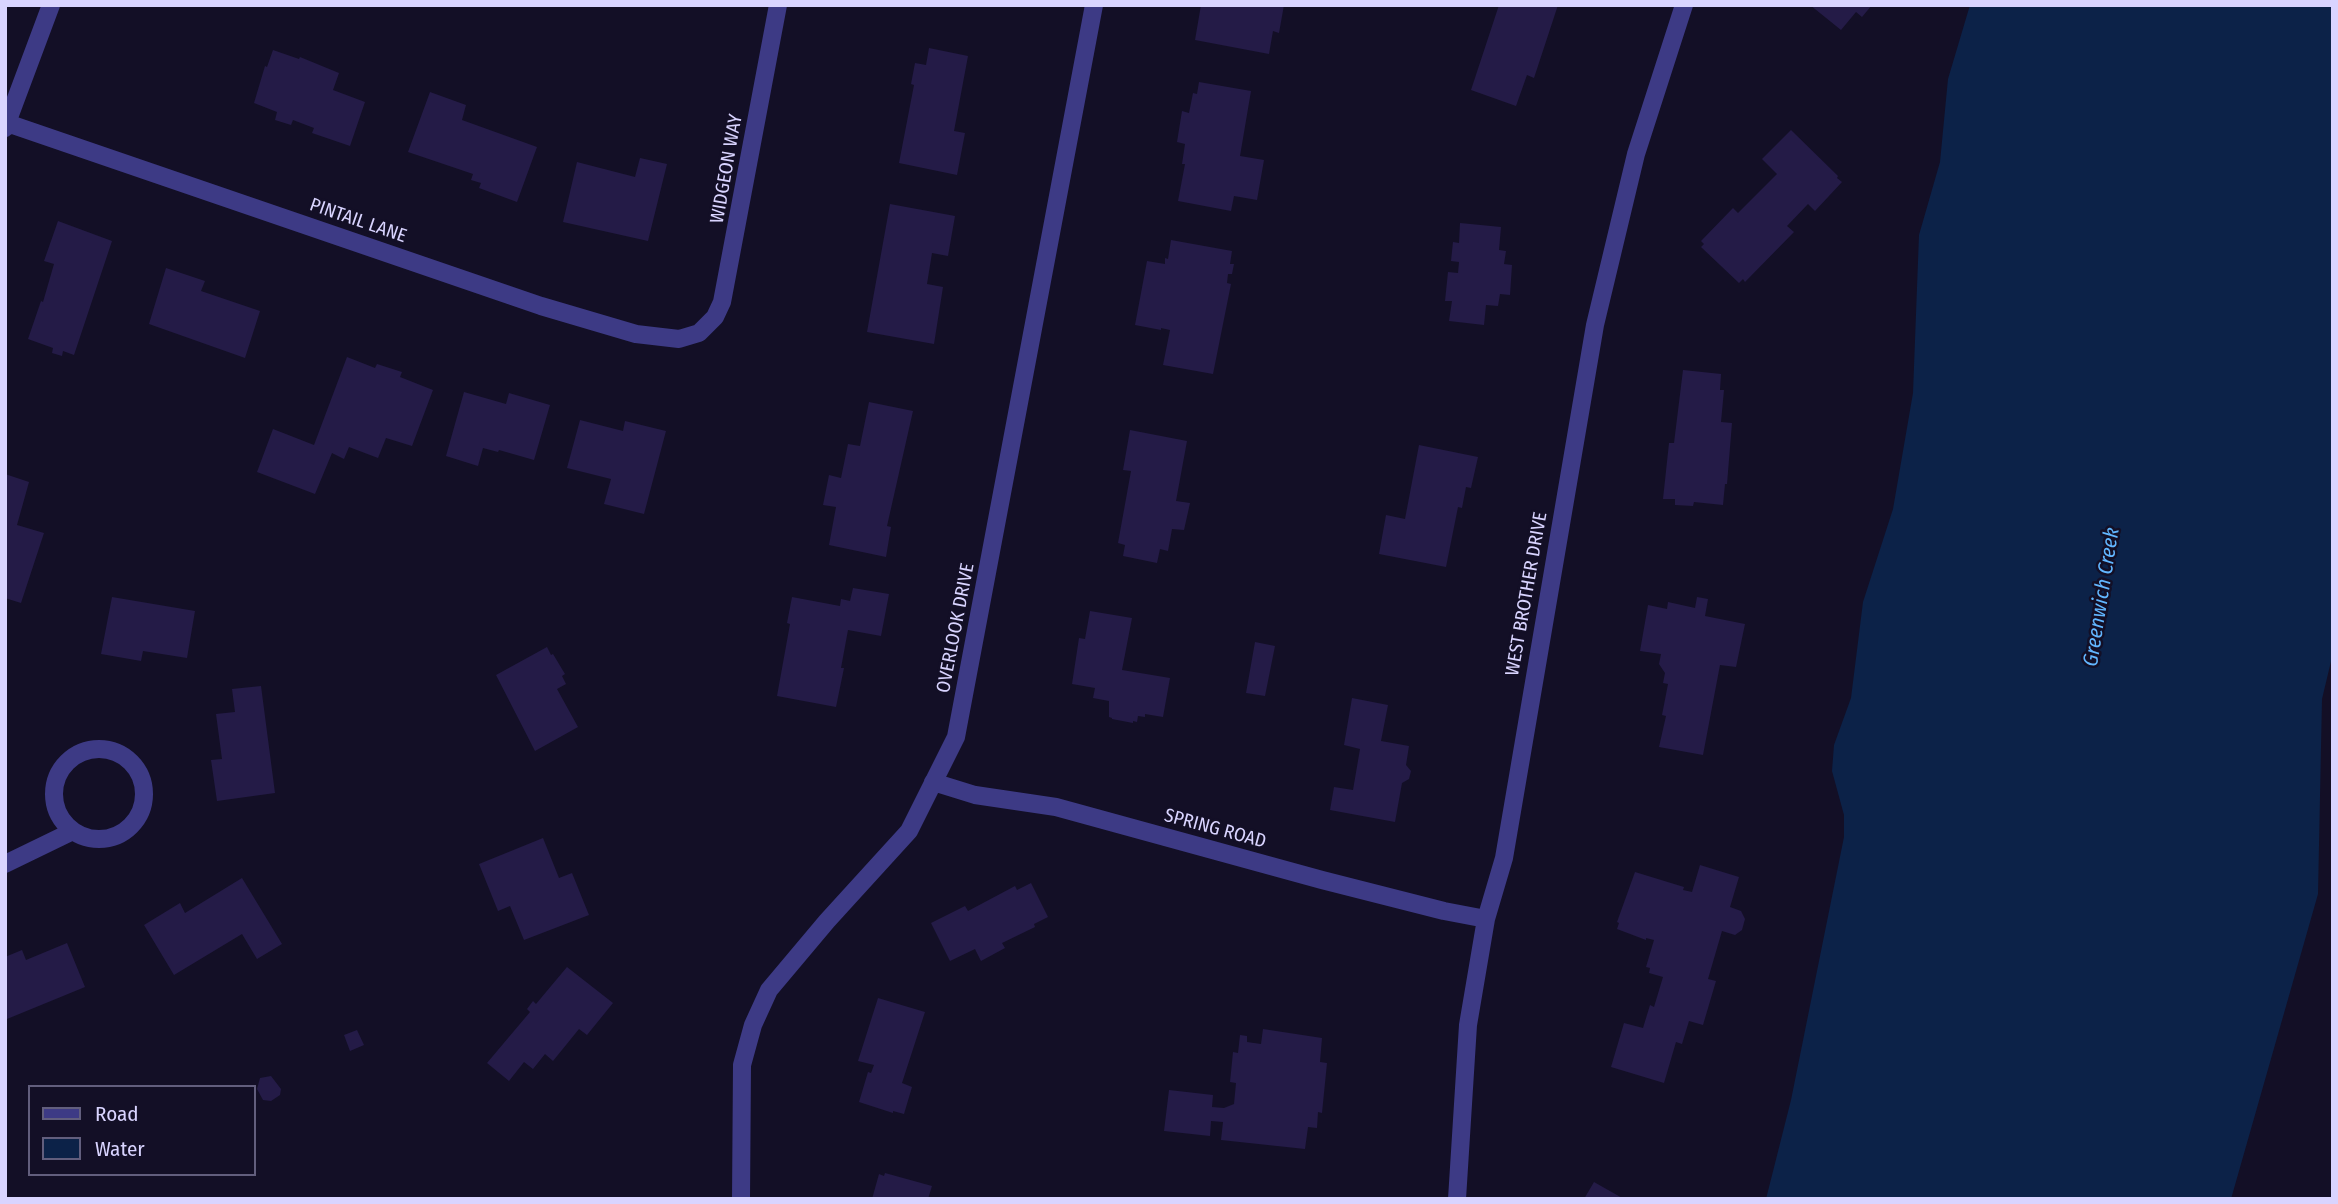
<!DOCTYPE html>
<style>
body{margin:0}
#map{position:relative;width:2338px;height:1204px;overflow:hidden;background:#130f26;font-family:"Fira Sans Condensed",sans-serif}
canvas{display:block}
.frame{position:absolute;inset:0;border:7px solid #d9d4ff;pointer-events:none}
.legend{position:absolute;left:28px;top:1085px;width:228px;height:91px;box-sizing:border-box;background:#130f26;border:2px solid #625e7d;margin:0;padding:9px 12px;list-style:none;font-size:21px;color:#d9d4ff}
.legend li{display:flex;align-items:center;gap:14px;height:35px}
.legend b{width:35px;border:2px solid #625e7d}
</style>
<div id="map">
<canvas width="2338" height="1204"></canvas>
<div class="frame"></div>
<ul class="legend">
<li><b style="height:9px;background:#3d3a85"></b>Road</li>
<li><b style="height:19px;background:#0c2248"></b>Water</li>
</ul>
</div>
<script>
const g = document.querySelector('canvas').getContext('2d');
g.lineJoin = 'round';
function fill(path, color) { g.fillStyle = color; g.fill(path, 'evenodd'); }
function stroke(path, color, width, dash) { g.strokeStyle = color; g.lineWidth = width; g.lineCap = dash ? 'butt' : 'round'; g.setLineDash(dash || []); g.stroke(path); }
function drawText(font, color, halo, rows, align = 'center') {
  g.font = font + ' "Fira Sans Condensed",sans-serif'; g.lineWidth = 5; g.setLineDash([]); g.textBaseline = 'middle'; g.strokeStyle = halo; g.fillStyle = color; for (const [text, x, y, turn = 0] of rows) {
    g.save(); g.translate(x, y); g.rotate((+turn || 0) * Math.PI / 180); g.textAlign = isNaN(turn) ? turn : align; if (halo) g.strokeText(text, 0, 0); g.fillText(text, 0, 0); g.restore();
  }
}
const water = new Path2D(`
 M 1970,5 L 2333,5 L 2333,653 L 2322,699 L 2318,894 L 2231,1199 L 1766,1199 L 1791,1100 L 1844,837 L 1844,815 L 1832,771 L 1834,745 L 1851,698 L 1863,602 L 1893,509 L 1913,393 L 1919,235 L 1940,162 L 1948,79 Z`);
const building = new Path2D(`
 M 1201,5 L 1284,5 L 1279,33 L 1273,31 L 1269,54 L 1195,40 Z
 M 1499,5 L 1558,5 L 1534,78 L 1527,75 L 1516,106 L 1471,90 Z
 M 1810,5 L 1872,5 L 1862,17 L 1856,12 L 1841,30 Z
 M 929,48 L 968,56 L 954,131 L 965,133 L 957,175 L 899,163 L 914,85 L 911,84 L 915,63 L 926,65 Z
 M 273,50 L 299,59 L 300,57 L 339,73 L 333,90 L 365,102 L 350,146 L 312,133 L 314,128 L 293,120 L 291,125 L 275,120 L 277,112 L 254,103 L 265,66 L 267,67 Z
 M 1199,82 L 1251,91 L 1240,156 L 1264,160 L 1257,200 L 1234,196 L 1231,211 L 1178,201 L 1185,164 L 1182,164 L 1185,144 L 1177,142 L 1182,111 L 1189,113 L 1193,93 L 1197,94 Z
 M 430,92 L 466,105 L 462,120 L 537,147 L 517,202 L 479,188 L 481,183 L 471,180 L 473,174 L 408,152 Z
 M 1791,130 L 1838,176 L 1837,178 L 1842,182 L 1815,211 L 1808,204 L 1787,226 L 1794,232 L 1745,282 L 1743,279 L 1739,283 L 1701,247 L 1704,244 L 1701,241 L 1733,208 L 1738,213 L 1777,174 L 1762,159 Z
 M 640,158 L 667,164 L 648,241 L 563,222 L 577,162 L 635,177 Z
 M 890,204 L 955,216 L 948,256 L 932,253 L 927,284 L 943,287 L 934,344 L 867,332 Z
 M 58,221 L 112,241 L 74,355 L 63,351 L 62,356 L 52,353 L 53,348 L 28,339 L 41,301 L 43,302 L 54,264 L 44,261 Z
 M 1460,223 L 1501,227 L 1499,250 L 1506,251 L 1504,264 L 1512,265 L 1510,295 L 1500,294 L 1498,306 L 1486,305 L 1484,325 L 1449,321 L 1452,301 L 1445,301 L 1448,272 L 1458,273 L 1459,262 L 1451,261 L 1453,242 L 1459,243 Z
 M 1171,240 L 1232,251 L 1230,264 L 1234,264 L 1232,274 L 1228,274 L 1227,283 L 1231,284 L 1213,374 L 1163,365 L 1170,330 L 1161,328 L 1161,330 L 1135,325 L 1147,261 L 1165,264 L 1165,258 L 1168,259 Z
 M 166,268 L 205,281 L 201,291 L 260,311 L 245,358 L 149,324 Z
 M 347,357 L 375,368 L 377,364 L 402,372 L 400,377 L 433,390 L 412,446 L 386,438 L 378,458 L 349,447 L 344,459 L 332,453 L 315,494 L 257,472 L 273,429 L 314,445 Z
 M 1683,370 L 1721,374 L 1720,390 L 1724,390 L 1721,422 L 1732,423 L 1727,484 L 1725,484 L 1723,505 L 1694,502 L 1693,506 L 1675,505 L 1675,499 L 1663,499 L 1669,443 L 1674,443 Z
 M 464,392 L 506,404 L 509,393 L 550,405 L 534,460 L 499,450 L 498,452 L 483,448 L 478,466 L 446,456 Z
 M 869,402 L 913,411 L 887,526 L 891,527 L 886,557 L 829,545 L 836,507 L 823,505 L 829,475 L 841,478 L 848,444 L 860,446 Z
 M 580,420 L 623,431 L 625,421 L 666,431 L 644,514 L 604,504 L 611,479 L 567,468 Z
 M 1130,430 L 1187,441 L 1176,501 L 1190,503 L 1184,530 L 1172,529 L 1168,551 L 1160,549 L 1157,563 L 1123,556 L 1125,545 L 1118,543 L 1131,471 L 1123,470 Z
 M 1419,445 L 1478,457 L 1471,488 L 1466,487 L 1462,508 L 1458,507 L 1446,567 L 1379,554 L 1386,515 L 1405,519 Z
 M 5,474 L 29,482 L 17,525 L 44,533 L 21,603 L 5,598 Z
 M 853,588 L 889,594 L 881,636 L 848,630 L 841,668 L 844,668 L 836,707 L 777,696 L 790,624 L 787,623 L 792,597 L 840,606 L 841,599 L 850,601 Z
 M 112,597 L 195,611 L 187,658 L 143,651 L 141,661 L 101,654 Z
 M 1697,597 L 1708,599 L 1705,616 L 1745,624 L 1736,667 L 1720,665 L 1703,755 L 1659,747 L 1666,716 L 1662,715 L 1668,684 L 1663,683 L 1665,673 L 1659,664 L 1661,654 L 1640,651 L 1648,605 L 1667,609 L 1668,602 L 1695,608 Z
 M 1090,611 L 1132,618 L 1122,670 L 1170,678 L 1163,717 L 1145,714 L 1145,717 L 1138,716 L 1137,722 L 1133,721 L 1133,723 L 1112,719 L 1112,718 L 1109,717 L 1109,701 L 1093,698 L 1095,688 L 1072,684 L 1079,638 L 1085,639 Z
 M 1255,642 L 1275,646 L 1265,696 L 1246,693 Z
 M 547,647 L 551,655 L 553,654 L 565,674 L 562,676 L 566,684 L 557,689 L 578,727 L 535,751 L 496,675 Z
 M 261,686 L 275,793 L 217,801 L 211,760 L 222,759 L 216,714 L 235,712 L 232,689 Z
 M 1352,698 L 1388,705 L 1381,741 L 1409,746 L 1406,765 L 1411,771 L 1409,779 L 1402,783 L 1395,822 L 1330,810 L 1334,787 L 1353,790 L 1360,749 L 1344,745 Z
 M 543,838 L 559,878 L 572,873 L 589,915 L 524,940 L 510,906 L 498,911 L 479,864 Z
 M 1700,865 L 1739,877 L 1730,907 L 1741,911 L 1745,919 L 1742,930 L 1735,935 L 1722,931 L 1708,979 L 1716,981 L 1703,1025 L 1689,1021 L 1682,1044 L 1676,1042 L 1664,1083 L 1611,1067 L 1624,1023 L 1643,1028 L 1650,1005 L 1654,1007 L 1663,977 L 1649,973 L 1650,968 L 1646,967 L 1654,940 L 1646,938 L 1646,940 L 1617,929 L 1619,923 L 1617,922 L 1635,872 L 1684,887 L 1683,890 L 1692,892 Z
 M 242,878 L 282,944 L 257,959 L 242,934 L 174,975 L 144,925 L 180,903 L 185,913 Z
 M 1031,883 L 1048,917 L 1034,924 L 1035,927 L 1002,943 L 1005,948 L 981,961 L 975,949 L 950,961 L 931,923 L 965,906 L 968,911 L 1015,886 L 1017,890 Z
 M 67,943 L 85,987 L 7,1019 L 5,957 L 22,950 L 26,960 Z
 M 567,967 L 613,1003 L 587,1035 L 579,1029 L 553,1061 L 545,1054 L 533,1069 L 524,1062 L 509,1081 L 487,1063 L 530,1012 L 527,1009 L 533,1001 L 536,1004 Z
 M 878,998 L 925,1012 L 902,1083 L 912,1087 L 904,1114 L 893,1111 L 893,1113 L 859,1102 L 868,1072 L 871,1073 L 874,1065 L 858,1061 Z
 M 1263,1029 L 1322,1038 L 1320,1062 L 1327,1063 L 1322,1113 L 1318,1112 L 1317,1128 L 1308,1127 L 1305,1149 L 1221,1140 L 1223,1122 L 1211,1121 L 1210,1136 L 1164,1131 L 1169,1090 L 1213,1095 L 1212,1107 L 1224,1108 L 1234,1104 L 1236,1083 L 1230,1082 L 1233,1052 L 1238,1053 L 1240,1035 L 1247,1036 L 1247,1042 L 1261,1044 Z
 M 357,1030 L 364,1045 L 350,1051 L 344,1035 Z
 M 271,1076 L 281,1089 L 280,1095 L 271,1101 L 263,1100 L 257,1089 L 260,1078 Z
 M 885,1173 L 932,1186 L 928,1199 L 872,1199 L 879,1174 L 884,1176 Z
 M 1594,1182 L 1624,1199 L 1584,1199 Z`);
const minor = new Path2D(`
 M 7,123 L 541,306 L 636,334 L 679,339 L 699,333 L 715,317 L 722,302 L 778,5
 M 5,128 L 51,5
 M54 794a45 45 0 1 1 90 0a45 45 0 1 1-90 0Z
 M 933,782 L 975,795 L 1056,807 L 1322,880 L 1444,911 L 1486,919
 M 5,864 L 73,831
 M 741,1199 L 742,1065 L 753,1025 L 769,990 L 827,921 L 909,831 L 956,737 L 1094,5
 M 1457,1199 L 1468,1025 L 1486,919 L 1504,858 L 1595,325 L 1636,154 L 1684,5`);
const streetNames = [
 ["WIDGEON WAY",727,169,-80],
 ["PINTAIL LANE",358,221,19],
 ["WEST BROTHER DRIVE",1527,594,-80],
 ["OVERLOOK DRIVE",956,628,-79],
 ["SPRING ROAD",1215,829,15]
];
const waterNames = [
 ["Greenwich Creek",2102,597,-81]
];
fill(water, '#0c2248');
fill(building, '#241b47');
stroke(minor, '#3d3a85', 18);
drawText('19px', '#d9d4ff', '#130f26', streetNames);
drawText('italic 21px', '#62b6ff', '#130f26', waterNames);
</script>
